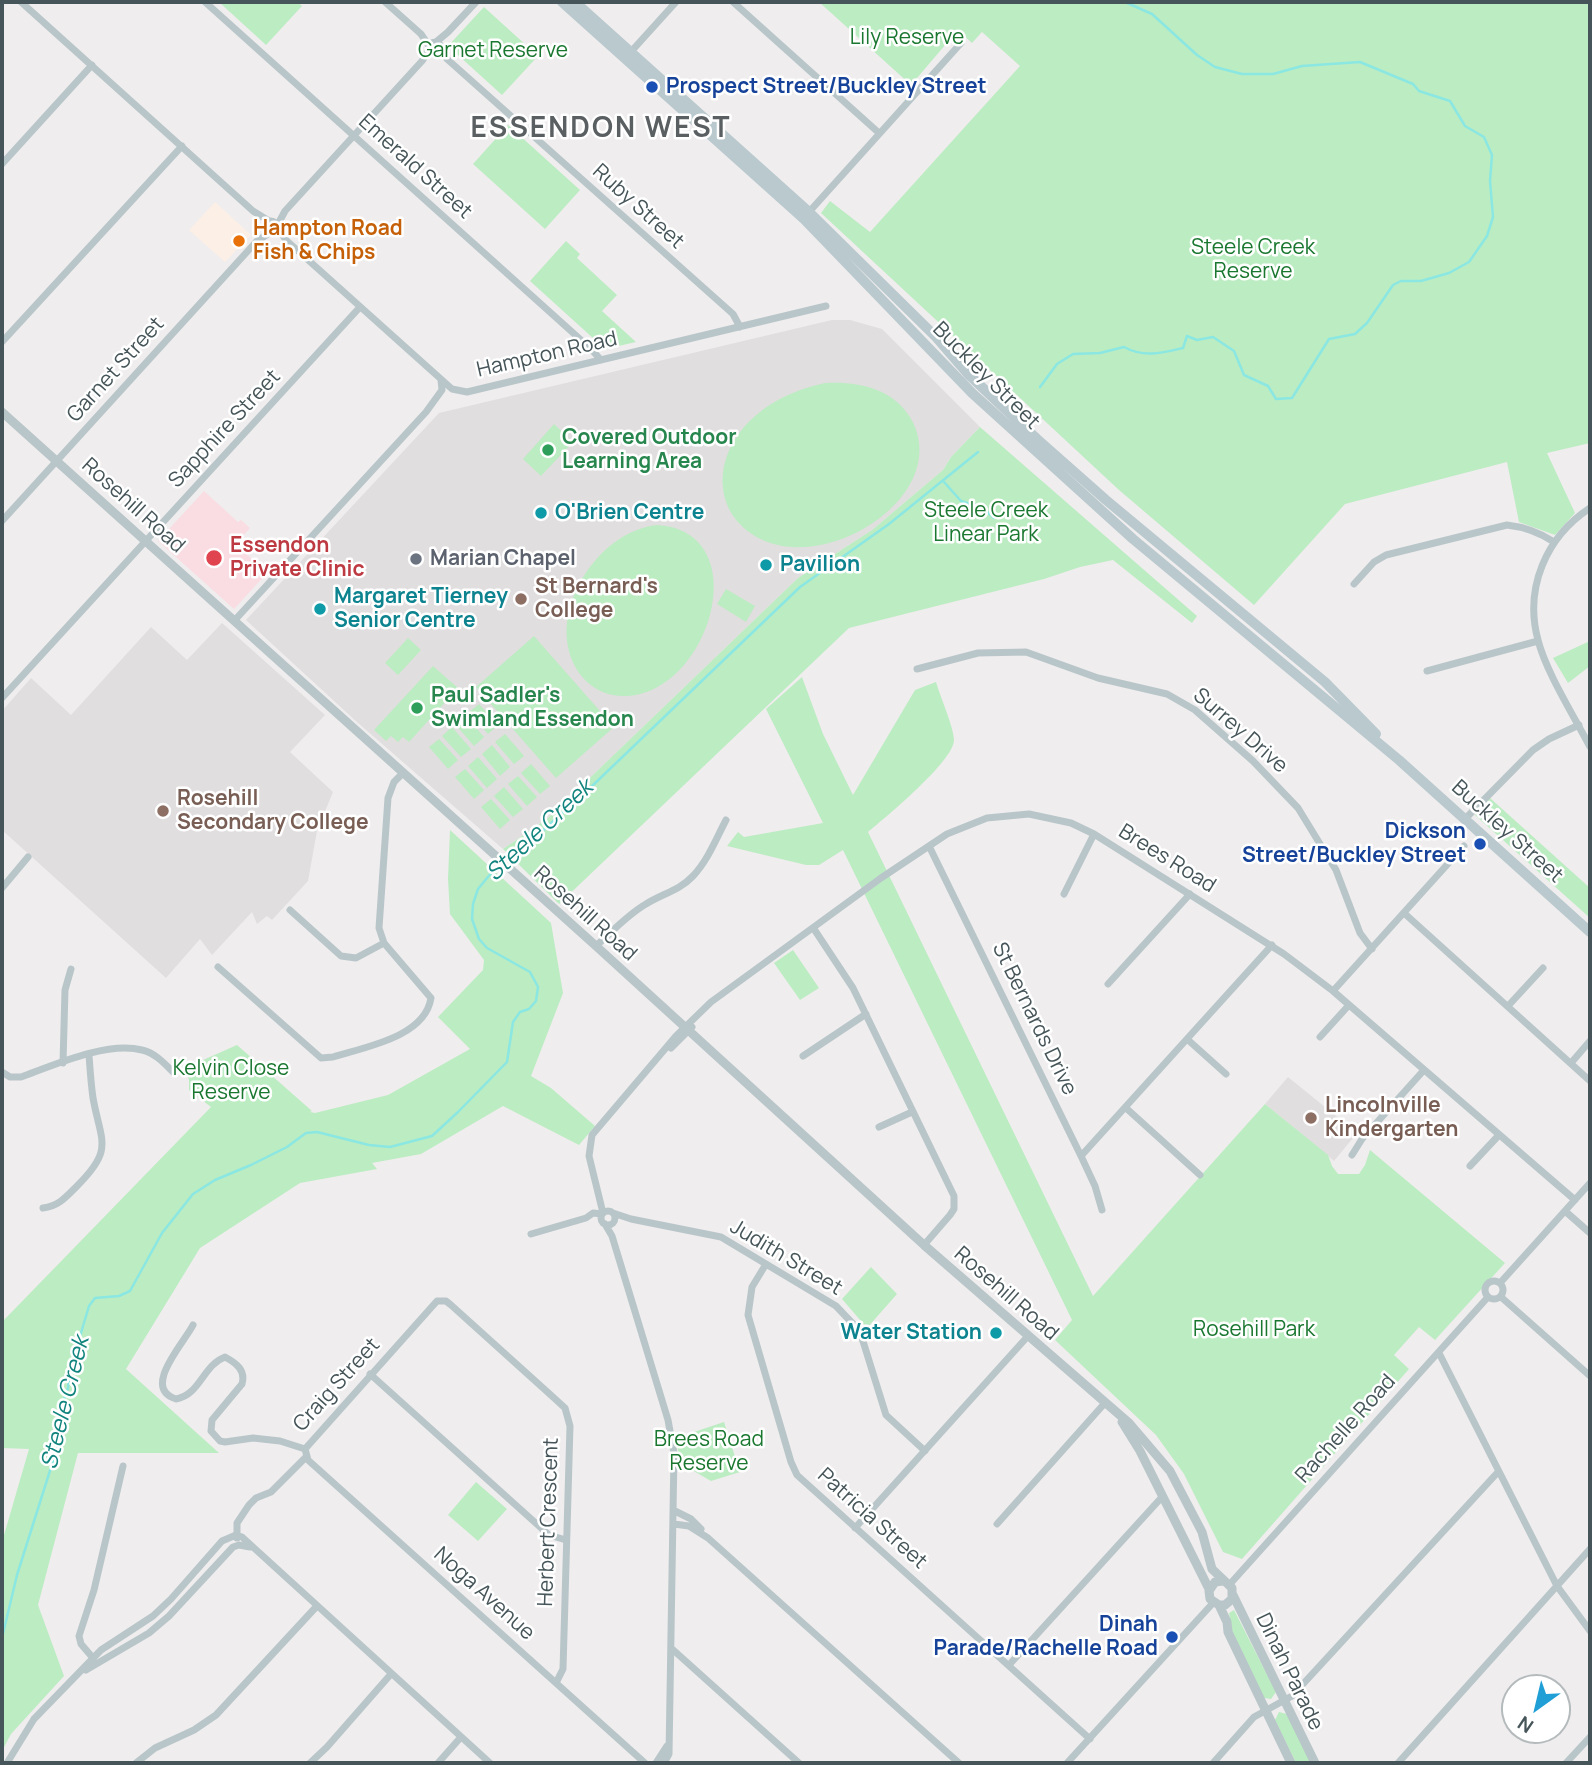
<!DOCTYPE html>
<style>
body{margin:0}
#map{position:relative;width:1592px;height:1765px;overflow:hidden;background:#f0edee;font-family:Manrope,sans-serif}
canvas{display:block}
.frame{position:absolute;inset:0;border:4px solid #465559;pointer-events:none}
.north{position:absolute;left:1501px;top:1674px;width:70px;height:70px;box-sizing:border-box;background:#fff;border:2px solid #b5bbbd;border-radius:50%;rotate:214deg;font-size:19px;font-weight:700;line-height:28px;text-align:center;color:#465559}
.north::after{content:'';display:block;margin:auto;width:24px;height:32px;background:#209fd6;clip-path:polygon(50% 0,100% 100%,50% 72%,0 100%)}
</style>
<div id="map">
<canvas width="1592" height="1765"></canvas>
<div class="frame"></div>
<div class="north">N</div>
</div>
<script>
const g = document.querySelector('canvas').getContext('2d');
g.lineJoin = 'round';
function fill(path, color) { g.fillStyle = color; g.fill(path, 'evenodd'); }
function stroke(path, color, width, dash) { g.strokeStyle = color; g.lineWidth = width; g.lineCap = dash ? 'butt' : 'round'; g.setLineDash(dash || []); g.stroke(path); }
function drawText(font, color, halo, rows, align = 'center') {
  g.font = font + ' Manrope,sans-serif'; g.lineWidth = 5; g.setLineDash([]); g.textBaseline = 'middle'; g.strokeStyle = halo; g.fillStyle = color; for (const [text, x, y, turn = 0] of rows) {
    g.save(); g.translate(x, y); g.rotate((+turn || 0) * Math.PI / 180); g.textAlign = isNaN(turn) ? turn : align; if (halo) g.strokeText(text, 0, 0); g.fillText(text, 0, 0); g.restore();
  }
}
const commercial = new Path2D(`
 M 215,202 L 251,235 L 225,262 L 189,230 Z`);
const education = new Path2D(`
 M 832,320 L 850,320 L 882,329 L 980,427 L 951,457 L 943,470 L 872,530 L 798,578 L 548,818 L 503,849 L 358,723 L 246,620 L 439,413 Z
 M 222,623 L 325,715 L 290,752 L 333,792 L 317,831 L 308,881 L 272,920 L 267,916 L 257,924 L 252,912 L 212,955 L 200,939 L 166,978 L 2,830 L 2,711 L 31,678 L 71,715 L 151,627 L 187,660 Z
 M 1288,1077 L 1357,1133 L 1334,1161 L 1265,1104 Z`);
const medical = new Path2D(`
 M 204,491 L 238,522 L 241,520 L 250,528 L 236,544 L 267,573 L 234,609 L 158,541 Z`);
const green = new Path2D(`
 M 219,2 L 297,2 L 302,6 L 266,45 Z
 M 819,2 L 1590,2 L 1590,443 L 1547,453 L 1575,513 L 1555,535 L 1519,522 L 1507,462 L 1345,504 L 1254,605 L 1119,490 L 821,213 L 830,201 L 870,232 L 1020,66 L 982,32 L 972,43 L 958,30 L 911,85 Z
 M 484,7 L 538,56 L 502,95 L 448,46 Z
 M 508,125 L 580,190 L 545,229 L 473,164 Z
 M 566,241 L 580,254 L 577,258 L 617,295 L 602,311 L 636,342 L 605,349 L 530,281 Z
 M 825,383 C 857,381 892,388 910,417 C 960,500 800,594 737,521 C 724,506 720,485 724,466 C 735,419 781,392 825,383 Z
 M 554,424 L 573,442 L 541,476 L 523,459 Z
 M 980,427 L 1197,616 L 1192,623 L 1113,560 L 1080,567 L 1044,579 L 849,628 L 559,904 L 503,849 L 548,818 L 798,578 L 872,530 L 943,470 L 951,457 Z
 M 657,525 C 757,531 711,692 627,696 C 611,697 595,691 584,679 C 537,625 594,531 657,525 Z
 M 726,589 L 755,606 L 746,622 L 717,604 Z
 M 534,636 L 614,727 L 556,778 L 476,687 Z
 M 408,638 L 421,650 L 398,675 L 385,663 Z
 M 1590,641 L 1590,666 L 1568,683 L 1553,658 Z
 M 433,666 L 458,688 L 409,742 L 403,737 L 398,742 L 391,736 L 386,741 L 374,730 Z
 M 802,677 L 823,734 L 853,795 L 915,690 L 936,682 C 940,696 954,728 954,740 C 954,761 885,818 868,832 L 1093,1296 L 1265,1104 L 1328,1155 L 1332,1166 L 1338,1174 L 1359,1174 L 1365,1165 L 1370,1150 L 1505,1263 L 1435,1340 L 1419,1327 L 1394,1355 L 1409,1369 L 1242,1559 L 1223,1552 L 1184,1474 L 1156,1435 L 1055,1340 L 1072,1320 L 843,850 L 819,865 L 806,865 L 727,846 L 738,832 L 744,837 L 823,823 L 766,709 Z
 M 479,704 L 498,725 L 488,734 L 469,712 Z
 M 465,715 L 484,737 L 474,746 L 455,724 Z
 M 452,727 L 471,749 L 461,757 L 442,736 Z
 M 505,734 L 524,756 L 514,764 L 495,742 Z
 M 439,739 L 458,760 L 448,769 L 429,747 Z
 M 492,745 L 510,767 L 500,776 L 482,754 Z
 M 478,757 L 497,779 L 487,788 L 468,766 Z
 M 531,764 L 550,786 L 540,794 L 521,773 Z
 M 465,769 L 484,790 L 474,799 L 455,777 Z
 M 518,776 L 537,797 L 527,806 L 508,784 Z
 M 504,787 L 523,809 L 513,817 L 494,796 Z
 M 1490,798 L 1590,888 L 1590,918 L 1475,815 Z
 M 491,799 L 510,820 L 500,829 L 481,807 Z
 M 450,830 L 551,923 L 563,993 L 531,1076 L 551,1088 L 595,1126 L 579,1145 L 503,1106 L 421,1154 L 372,1163 L 377,1169 L 300,1183 L 200,1248 L 126,1369 L 219,1453 L 78,1453 L 38,1605 L 64,1676 L 11,1734 L 2,1751 L 2,1542 L 29,1449 L 2,1448 L 2,1322 L 211,1107 L 189,1090 L 189,1080 L 185,1068 L 237,1045 L 312,1111 L 310,1112 L 315,1113 L 388,1095 L 470,1049 L 438,1017 L 483,970 L 484,960 L 450,914 L 448,879 Z
 M 793,950 L 819,988 L 800,1000 L 774,963 Z
 M 871,1267 L 897,1294 L 867,1328 L 842,1299 Z
 M 724,1422 L 740,1472 L 711,1481 L 680,1463 L 676,1438 Z
 M 476,1482 L 507,1509 L 478,1541 L 448,1515 Z
 M 1234,1610 L 1276,1692 L 1271,1699 L 1264,1698 L 1232,1631 L 1229,1613 Z
 M 1279,1712 L 1287,1714 L 1311,1763 L 1296,1763 L 1275,1720 Z`);
const stream = new Path2D(`
 M 1040,387 L 1057,364 L 1073,354 L 1100,353 L 1124,347 C 1144,358 1162,353 1183,348 L 1187,336 L 1197,340 L 1213,337 L 1234,351 L 1244,375 L 1268,386 L 1276,399 L 1292,398 L 1329,339 L 1355,334 L 1367,323 L 1393,285 L 1401,281 L 1421,281 L 1449,273 L 1469,262 L 1487,236 L 1493,217 L 1490,181 L 1492,155 L 1484,137 L 1465,126 L 1450,101 L 1419,91 L 1413,84 L 1360,62 L 1302,66 L 1273,74 L 1242,74 L 1215,67 L 1197,55 L 1152,14 L 1125,2
 M 944,482 L 961,501 L 984,509 L 994,518
 M 2,1638 L 17,1575 L 54,1458 L 59,1439 L 59,1415 L 68,1388 L 70,1370 L 89,1306 L 95,1298 L 119,1296 L 130,1291 L 162,1233 L 193,1194 L 215,1180 L 251,1165 L 287,1147 L 306,1133 L 317,1132 L 369,1145 L 390,1147 L 432,1136 L 458,1112 L 507,1062 L 513,1022 L 520,1012 L 529,1009 L 536,1001 L 538,987 L 530,972 L 487,948 L 479,939 L 472,919 L 473,904 L 478,889 L 492,872 L 528,844 L 591,787 L 800,587 L 889,524 L 978,452`);
const minor = new Path2D(`
 M 21,2 L 253,211 L 269,221
 M 205,2 L 591,349 L 601,360
 M 385,2 L 421,34 L 429,46
 M 733,2 L 879,133
 M429 48a6 6 0 1 1 12 0a6 6 0 1 1-12 0Z
 M 436,42 L 448,32 L 476,2
 M 441,49 L 447,59 L 493,100 L 733,314 L 740,327
 M 628,55 L 676,2
 M 2,164 L 92,65
 M 809,212 L 961,43
 M265 227a6 6 0 1 1 12 0a6 6 0 1 1-12 0Z
 M 277,226 L 285,211 L 422,61 L 429,50
 M 277,228 L 287,241 L 452,389 L 467,392 L 826,306
 M 2,342 L 182,146
 M 1590,508 C 1546,537 1524,588 1538,640 C 1546,672 1574,716 1590,747
 M 2,521 L 256,242 L 269,233
 M 1354,584 L 1374,562 L 1386,555 L 1507,525 C 1525,527 1539,532 1554,542
 M 234,621 L 426,412 L 442,390 L 441,380
 M 917,669 L 978,653 L 1026,652 L 1098,678 L 1167,694 L 1195,710 L 1253,761 L 1298,808 L 1336,870 L 1360,933 L 1372,949
 M 1427,671 L 1538,641
 M 2,698 L 360,307
 M 1464,820 L 1533,750 L 1549,739 L 1579,725
 M 929,846 L 1081,1156 L 1095,1186 L 1102,1210
 M 2,888 L 28,857
 M 1064,894 L 1094,834
 M 290,910 L 341,956 L 356,958 L 384,943
 M 1404,913 L 1590,1081
 M 814,929 L 853,988 L 954,1196 L 954,1209 L 950,1215 L 924,1245
 M 596,946 C 613,931 627,915 646,904 C 662,894 680,890 693,876 C 708,860 716,839 726,820
 M 218,967 L 321,1058 L 333,1057 C 365,1047 425,1037 431,998 L 384,943 L 379,928 L 388,798 L 394,782 L 403,773
 M 1108,984 L 1190,894
 M 1333,991 L 1464,846
 M 1508,1006 L 1543,968
 M 1320,1037 L 1349,1005
 M 1187,1039 L 1226,1074
 M 671,1048 L 692,1027
 M 803,1056 L 866,1014
 M 63,1063 L 65,990 L 71,969
 M 1571,1063 L 1590,1041
 M 2,1072 L 10,1077 L 21,1077 C 54,1065 107,1041 142,1050 C 155,1053 164,1063 173,1072
 M 1126,1108 L 1200,1175
 M 879,1127 L 912,1112
 M 1352,1155 L 1362,1139 L 1424,1070
 M 1081,1156 L 1272,945
 M 1470,1166 L 1499,1135
 M 43,1208 C 59,1206 66,1197 78,1185 C 114,1149 101,1142 93,1098 C 91,1084 90,1069 89,1055
 M 1565,1211 L 1590,1233
 M601 1218a7 7 0 1 1 14 0a7 7 0 1 1-14 0Z
 M 603,1213 L 589,1156 L 592,1135 L 676,1036 L 711,1002 L 881,878 L 947,834 L 987,818 L 1029,814 L 1071,823 L 1094,834 L 1284,954 L 1333,991 L 1575,1200
 M 613,1213 L 631,1219 L 721,1237 L 836,1306 L 855,1326 L 862,1338 L 886,1415 L 925,1451
 M 605,1224 L 612,1236 L 668,1420 L 674,1453 L 669,1754 L 664,1763
 M 531,1234 L 586,1218 L 593,1213 L 602,1214
 M 766,1264 L 752,1287 L 748,1315 L 791,1462 L 797,1475 L 1090,1739
 M1485 1290a9 9 0 1 1 18 0a9 9 0 1 1-18 0Z
 M 1500,1283 L 1590,1183
 M 1501,1297 L 1590,1376
 M 193,1325 C 184,1343 141,1388 176,1399 C 200,1395 203,1365 225,1357 C 236,1363 246,1370 242,1384 L 212,1420 L 211,1431 L 220,1441 L 225,1442 L 253,1438 L 280,1441 L 305,1449
 M 1439,1353 L 1557,1586 L 1590,1631
 M 370,1374 L 549,1535 L 566,1540
 M 305,1449 L 437,1301 L 446,1301 L 451,1305 L 553,1397 L 565,1408 L 570,1426 L 563,1669 L 556,1683
 M 305,1449 L 308,1460 L 645,1763
 M 675,1511 L 691,1519 L 701,1529
 M 674,1524 L 689,1526 L 708,1538 L 959,1763
 M 997,1524 L 1104,1404
 M 855,1528 L 1028,1336
 M 237,1538 L 237,1523 L 249,1505 L 256,1498 L 271,1492 L 306,1457
 M 1230,1584 L 1488,1297
 M 671,1648 L 799,1763
 M 93,1658 L 81,1644 L 79,1636 L 94,1590 L 123,1466
 M 1009,1665 L 1162,1497
 M 86,1670 L 149,1633 L 169,1616 L 233,1547 L 239,1545 L 250,1547
 M 7,1763 L 34,1719 L 101,1650 L 153,1616 L 171,1599 L 222,1541 L 236,1535 L 242,1537 L 490,1763
 M 136,1763 L 155,1748 L 194,1730 L 216,1715 L 316,1607
 M 310,1763 L 327,1747 L 391,1674
 M 438,1763 L 461,1737
 M 656,1763 L 667,1746
 M 1067,1763 L 1213,1603
 M 1213,1763 L 1254,1717 L 1292,1696 L 1498,1472
 M 1398,1763 L 1590,1549
 M 1566,1763 L 1590,1737`);
const tertiary = new Path2D(`
 M 2,412 L 596,946 L 924,1245 L 1129,1423 L 1170,1471 L 1202,1532 L 1212,1569 L 1232,1588 L 1232,1599 L 1225,1605 L 1219,1605 L 1210,1599 L 1209,1591 L 1215,1582 L 1223,1581
 M 1122,1422 L 1140,1451 L 1209,1589
 M 1233,1595 L 1315,1763
 M 1219,1605 L 1227,1622 L 1228,1632 L 1291,1763`);
const secondary = new Path2D(`
 M 562,2 L 804,219 L 972,393 L 1133,539 L 1399,760 L 1590,932
 M 575,2 L 809,212 L 936,337 L 968,374 L 1037,439 L 1106,500 L 1325,682 L 1376,734`);
const markers = [
 [652,87,7,"#1a4fb4"],
 [239,241,7,"#e8710a"],
 [548,450,7,"#2e9e5b"],
 [541,513,7,"#0f9aa8"],
 [214,558,9,"#e0444e"],
 [416,559,7,"#6b7280"],
 [766,565,7,"#0f9aa8"],
 [521,599,7,"#8d6e63"],
 [320,609,7,"#0f9aa8"],
 [417,708,7,"#2e9e5b"],
 [163,811,7,"#8d6e63"],
 [1480,844,7,"#1a4fb4"],
 [1311,1118,7,"#8d6e63"],
 [996,1333,7,"#0f9aa8"],
 [1172,1637,7,"#1a4fb4"]
];
const parkNames = [
 ["Lily Reserve",907,38],
 ["Garnet Reserve",493,51],
 ["Steele Creek",1253,248],
 ["Reserve",1253,272],
 ["Steele Creek",986,511],
 ["Linear Park",986,535],
 ["Kelvin Close",231,1069],
 ["Reserve",231,1093],
 ["Rosehill Park",1254,1330],
 ["Brees Road",709,1440],
 ["Reserve",709,1464]
];
const transitNames = [
 ["Prospect Street/Buckley Street",666,87,"left"],
 ["Dickson",1466,832],
 ["Street/Buckley Street",1466,856],
 ["Dinah",1158,1625],
 ["Parade/Rachelle Road",1158,1649]
];
const streetNames = [
 ["Emerald Street",415,167,42],
 ["Ruby Street",638,207,42],
 ["Hampton Road",547,355,-13],
 ["Garnet Street",116,370,-48],
 ["Buckley Street",986,376,45],
 ["Sapphire Street",225,429,-47],
 ["Rosehill Road",133,506,42],
 ["Surrey Drive",1240,731,41],
 ["Buckley Street",1507,832,42],
 ["Brees Road",1167,859,32],
 ["Rosehill Road",585,914,42],
 ["St Bernards Drive",1034,1019,64],
 ["Judith Street",786,1258,31],
 ["Rosehill Road",1006,1294,41],
 ["Craig Street",337,1385,-48],
 ["Rachelle Road",1346,1429,-48],
 ["Patricia Street",872,1519,42],
 ["Herbert Crescent",549,1522,-88],
 ["Noga Avenue",484,1594,42],
 ["Dinah Parade",1289,1672,64]
];
const foodNames = [
 ["Hampton Road",253,229],
 ["Fish & Chips",253,253]
];
const leisureNames = [
 ["Covered Outdoor",562,438],
 ["Learning Area",562,462],
 ["Paul Sadler's",431,696],
 ["Swimland Essendon",431,720]
];
const cultureNames = [
 ["O'Brien Centre",555,513],
 ["Pavilion",780,565],
 ["Margaret Tierney",334,597],
 ["Senior Centre",334,621],
 ["Water Station",982,1333,"right"]
];
const healthNames = [
 ["Essendon",230,546],
 ["Private Clinic",230,570]
];
const worshipNames = [
 ["Marian Chapel",430,559]
];
const educationNames = [
 ["St Bernard's",535,587],
 ["College",535,611],
 ["Rosehill",177,799],
 ["Secondary College",177,823],
 ["Lincolnville",1325,1106],
 ["Kindergarten",1325,1130]
];
const waterNames = [
 ["Steele Creek",540,831,-43],
 ["Steele Creek",66,1403,-76]
];
const districtNames = [
 ["ESSENDON WEST",601,129]
];
fill(commercial, '#fbefe6');
fill(education, '#e1dedf');
fill(medical, '#f9dde2');
fill(green, '#bcecc2');
stroke(stream, '#8be7e2', 2.5);
stroke(minor, '#b9c6c9', 7);
stroke(tertiary, '#b9c6c9', 9);
stroke(secondary, '#b9c9ce', 10);
for (const [x, y, r, color] of markers) { const dot = new Path2D(); dot.arc(x, y, r, 0, 2 * Math.PI); g.fillStyle = color; g.fill(dot); stroke(dot, '#fff', 2.5); }
drawText('21px', '#1a7730', '#fff', parkNames);
drawText('bold 21px', '#164399', '#fff', transitNames, 'right');
drawText('21px', '#465559', '#fff', streetNames);
drawText('bold 21px', '#c56008', '#fff', foodNames, 'left');
drawText('bold 21px', '#27864d', '#fff', leisureNames, 'left');
drawText('bold 21px', '#0d838f', '#fff', cultureNames, 'left');
drawText('bold 21px', '#be3a42', '#fff', healthNames, 'left');
drawText('bold 21px', '#5b616d', '#fff', worshipNames, 'left');
drawText('bold 21px', '#785e54', '#fff', educationNames, 'left');
drawText('italic 23px', '#12847e', '#fff', waterNames);
g.letterSpacing = '2px';
drawText('bold 28px', '#5a5f62', '#fff', districtNames);
g.letterSpacing = '0px';
</script>
